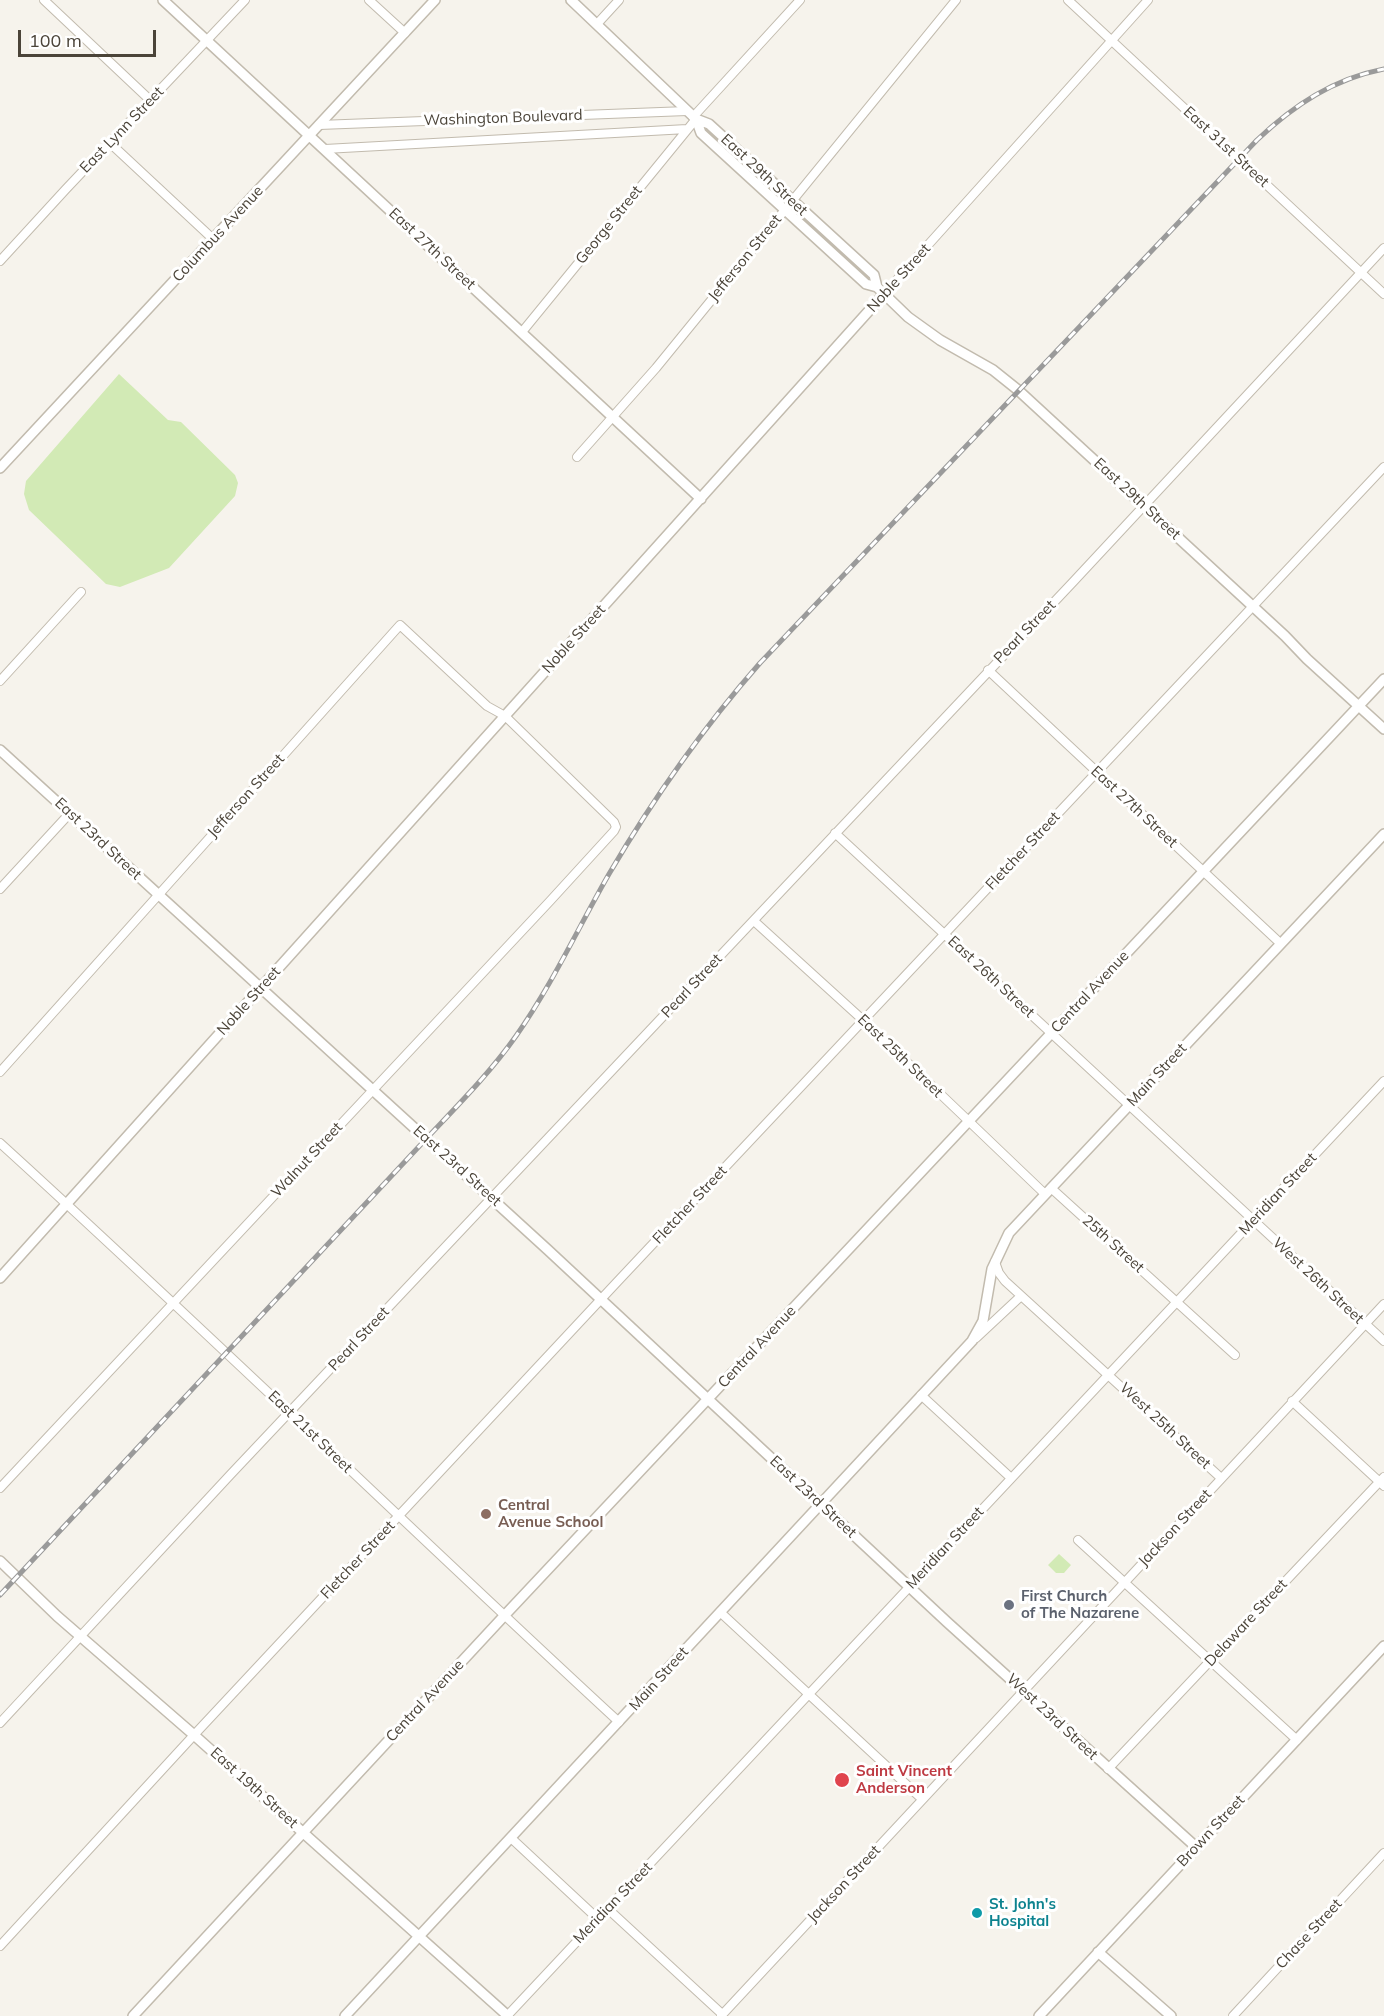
<!DOCTYPE html>
<style>
body{margin:0}
#map{position:relative;width:1384px;height:2016px;overflow:hidden;background:#f6f3ec;font-family:Mulish,sans-serif}
canvas{display:block}
.scale{position:absolute;left:18px;top:30px;width:138px;height:27px;box-sizing:border-box;border:3px solid #4b4439;border-top:0;padding-left:8px;font-size:18px;line-height:21px;white-space:nowrap;color:#4b4439;-webkit-text-stroke:4px #fff;paint-order:stroke}
</style>
<div id="map">
<canvas width="1384" height="2016"></canvas>
<div class="scale">100 m</div>
</div>
<script>
const g = document.querySelector('canvas').getContext('2d');
g.lineJoin = 'round';
function fill(path, color) { g.fillStyle = color; g.fill(path, 'evenodd'); }
function stroke(path, color, width, dash) { g.strokeStyle = color; g.lineWidth = width; g.lineCap = dash ? 'butt' : 'round'; g.setLineDash(dash || []); g.stroke(path); }
function drawText(font, color, halo, rows, align = 'center') {
  g.font = font + ' Mulish,sans-serif'; g.lineWidth = 6; g.setLineDash([]); g.textBaseline = 'middle'; g.strokeStyle = halo; g.fillStyle = color; for (const [text, x, y, turn = 0] of rows) {
    g.save(); g.translate(x, y); g.rotate((+turn || 0) * Math.PI / 180); g.textAlign = isNaN(turn) ? turn : align; if (halo) g.strokeText(text, 0, 0); g.fillText(text, 0, 0); g.restore();
  }
}
const green = new Path2D(`
 M 119,374 L 168,420 L 181,422 L 235,475 L 238,483 L 235,496 L 169,568 L 120,587 L 106,584 L 29,510 L 24,494 L 26,481 Z
 M 1059,1554 L 1071,1565 L 1064,1573 L 1056,1573 L 1048,1565 Z`);
const minor = new Path2D(`
 M 44,0 L 150,100
 M 369,0 L 405,33
 M 1068,0 L 1384,294
 M 597,24 L 619,0
 M 693,117 L 800,0
 M 319,125 L 687,111
 M 110,143 L 213,239
 M 325,149 L 687,129
 M 0,261 L 66,189 L 245,0
 M 884,294 L 1148,0
 M 522,332 L 696,119
 M 577,457 L 656,368 L 956,0
 M 988,670 L 1280,943
 M 0,681 L 81,592
 M 835,833 L 1384,1341
 M 0,889 L 70,813
 M 754,921 L 864,1021 L 1045,1194
 M 0,1072 C 134,924 266,774 400,625 L 487,706 L 505,716 L 614,822 L 616,827 L 614,831 L 550,901 L 0,1488
 M 0,1143 C 209,1333 411,1530 619,1722
 M 1051,1188 L 1235,1355
 M 995,1262 L 999,1273 L 1005,1281 L 1221,1478
 M 976,1338 L 1021,1296
 M 921,1395 L 1011,1478
 M 1292,1401 L 1384,1486
 M 1078,1540 L 1297,1740
 M 720,1612 L 922,1799
 M 0,1723 L 231,1474 L 1073,582 L 1384,248
 M 1108,1769 L 1384,1477
 M 511,1838 L 598,1919
 M 608,1909 L 722,2014
 M 0,1946 L 194,1735 L 618,1281 L 1384,467
 M 507,2016 L 1384,1081
 M 721,2016 L 1384,1304
 M 1233,2016 L 1384,1853`);
const tertiary = new Path2D(`
 M 163,0 L 701,499
 M 571,0 L 696,119 L 701,133 L 866,284 L 877,287
 M 696,119 L 709,124 L 874,275 L 877,287 L 908,317 L 940,340 L 993,370 L 1018,390 L 1285,636 L 1307,659 L 1384,729
 M 0,468 L 435,0
 M 0,750 L 548,1250 L 947,1622 L 1196,1847
 M 0,1278 L 884,294
 M 0,1561 L 57,1616 L 194,1735 L 508,2016
 M 1098,1952 L 1171,2016
 M 133,2016 L 504,1616 L 1384,679
 M 345,2016 L 972,1341 L 983,1321 L 992,1269 L 1009,1233 L 1384,834
 M 1039,2016 L 1384,1646`);
const rail = new Path2D(`
 M 0,1595 L 426,1139 C 457,1106 490,1073 516,1036 C 552,985 578,928 609,874 C 653,799 702,729 760,663 L 1257,140 C 1294,105 1333,79 1384,69`);
const markers = [
 [486,1514,6,"#8d6e63"],
 [1009,1605,6,"#6b7280"],
 [842,1780,8,"#e0444e"],
 [977,1913,6,"#0f9aa8"]
];
const streetNames = [
 ["Washington Boulevard",503,118,-2],
 ["East Lynn Street",122,130,-46],
 ["East 31st Street",1226,147,43],
 ["East 29th Street",764,175,43],
 ["George Street",609,225,-51],
 ["Columbus Avenue",218,234,-47],
 ["East 27th Street",432,249,43],
 ["Jefferson Street",745,258,-51],
 ["Noble Street",899,278,-48],
 ["East 29th Street",1137,499,43],
 ["Pearl Street",1025,632,-46],
 ["Noble Street",574,639,-48],
 ["Jefferson Street",246,796,-48],
 ["East 27th Street",1134,807,43],
 ["East 23rd Street",98,839,43],
 ["Fletcher Street",1023,851,-47],
 ["East 26th Street",991,977,43],
 ["Pearl Street",692,986,-47],
 ["Central Avenue",1090,992,-47],
 ["Noble Street",249,1001,-48],
 ["East 25th Street",900,1056,44],
 ["Main Street",1157,1075,-47],
 ["Walnut Street",307,1160,-47],
 ["East 23rd Street",457,1166,42],
 ["Meridian Street",1278,1194,-47],
 ["Fletcher Street",690,1205,-47],
 ["25th Street",1113,1244,42],
 ["West 26th Street",1318,1281,43],
 ["Pearl Street",359,1339,-47],
 ["Central Avenue",757,1347,-47],
 ["West 25th Street",1165,1426,43],
 ["East 21st Street",310,1432,44],
 ["East 23rd Street",813,1497,43],
 ["Jackson Street",1175,1528,-47],
 ["Meridian Street",945,1548,-47],
 ["Fletcher Street",358,1560,-47],
 ["Delaware Street",1246,1623,-47],
 ["Main Street",659,1679,-48],
 ["Central Avenue",425,1701,-47],
 ["West 23rd Street",1052,1717,43],
 ["East 19th Street",254,1788,42],
 ["Brown Street",1211,1831,-47],
 ["Jackson Street",844,1884,-47],
 ["Meridian Street",613,1903,-46],
 ["Chase Street",1309,1934,-47]
];
const educationNames = [
 ["Central",498,1505],
 ["Avenue School",498,1522]
];
const worshipNames = [
 ["First Church",1021,1596],
 ["of The Nazarene",1021,1613]
];
const healthNames = [
 ["Saint Vincent",856,1771],
 ["Anderson",856,1788]
];
const cultureNames = [
 ["St. John's",989,1904],
 ["Hospital",989,1921]
];
fill(green, '#d2eab5');
stroke(minor, '#c2bbae', 10);
stroke(tertiary, '#c2bbae', 12);
stroke(minor, '#fff', 8);
stroke(tertiary, '#fff', 9);
stroke(rail, '#9a9a9a', 5);
stroke(rail, '#fff', 3, [9]);
for (const [x, y, r, color] of markers) { const dot = new Path2D(); dot.arc(x, y, r, 0, 2 * Math.PI); g.fillStyle = color; g.fill(dot); stroke(dot, '#fff', 2); }
drawText('15px', '#4b4439', '#fff', streetNames);
drawText('bold 15px', '#785e54', '#fff', educationNames, 'left');
drawText('bold 15px', '#5b616d', '#fff', worshipNames, 'left');
drawText('bold 15px', '#be3a42', '#fff', healthNames, 'left');
drawText('bold 15px', '#0d838f', '#fff', cultureNames, 'left');
</script>
